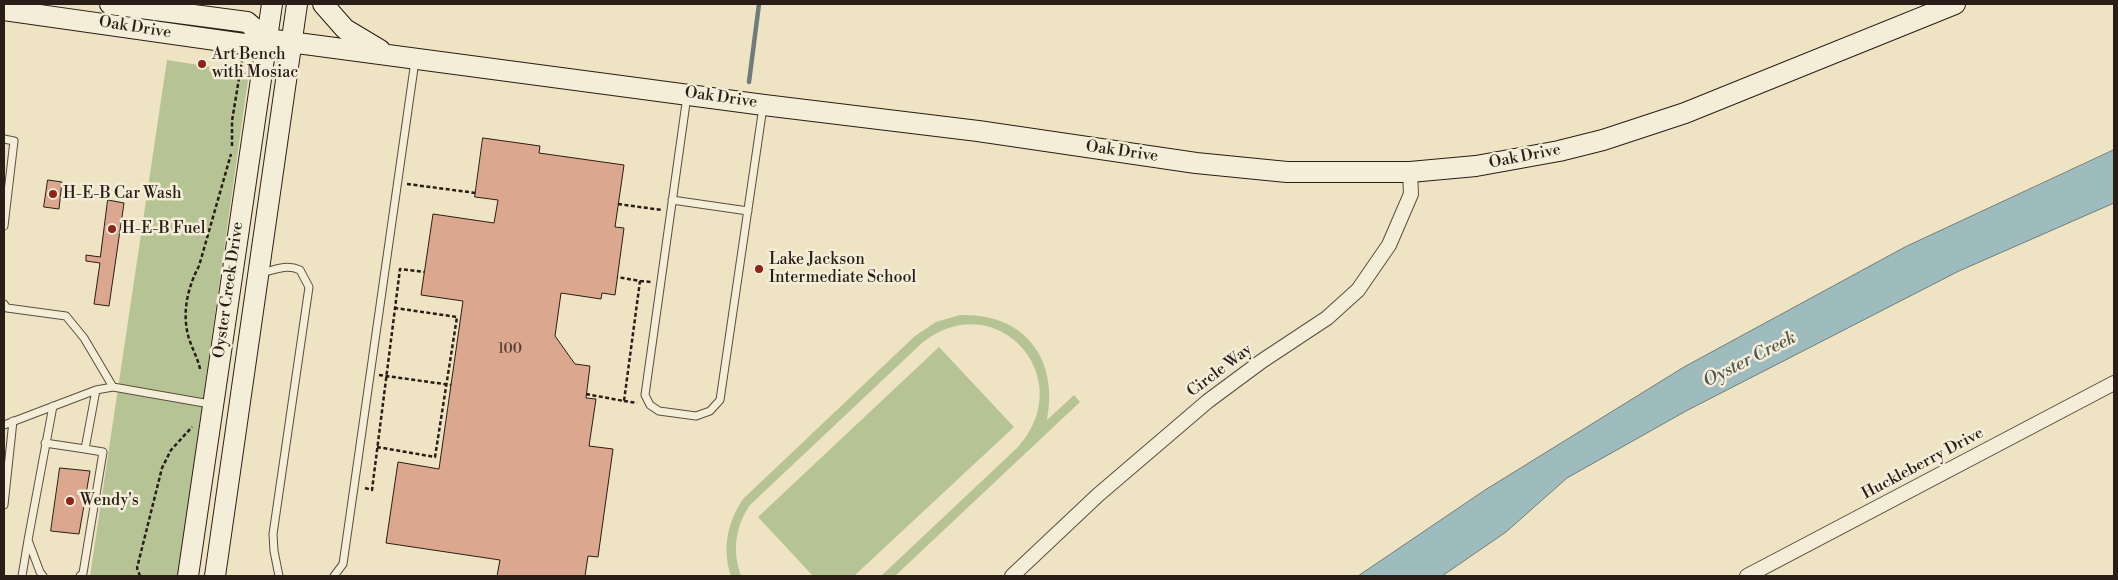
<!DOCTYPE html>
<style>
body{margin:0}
#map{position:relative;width:2118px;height:580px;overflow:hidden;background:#eee3c3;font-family:"Libre Bodoni",serif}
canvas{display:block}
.frame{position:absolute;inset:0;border:5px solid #2a1c16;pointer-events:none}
</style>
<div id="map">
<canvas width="2118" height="580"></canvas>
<div class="frame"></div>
</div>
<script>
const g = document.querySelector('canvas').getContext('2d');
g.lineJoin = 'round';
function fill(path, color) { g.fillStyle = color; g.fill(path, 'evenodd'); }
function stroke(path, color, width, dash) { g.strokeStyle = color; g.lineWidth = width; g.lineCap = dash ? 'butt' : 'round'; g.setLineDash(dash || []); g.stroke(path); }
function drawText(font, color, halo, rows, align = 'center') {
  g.font = font + ' "Libre Bodoni",serif'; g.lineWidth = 5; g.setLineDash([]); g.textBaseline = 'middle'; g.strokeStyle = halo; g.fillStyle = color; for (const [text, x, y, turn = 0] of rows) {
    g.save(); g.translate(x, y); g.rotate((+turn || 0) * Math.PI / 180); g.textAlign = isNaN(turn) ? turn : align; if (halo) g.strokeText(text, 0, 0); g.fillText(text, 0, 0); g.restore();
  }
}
const green = new Path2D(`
 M 167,60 L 249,73 L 178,576 L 90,576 Z
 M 960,315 C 1025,313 1059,359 1047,420 L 1074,395 L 1080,402 L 895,576 L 881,576 L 1018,447 C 1081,377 995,284 922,343 L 750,505 C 735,527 732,551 741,576 L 731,576 C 722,549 727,523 743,499 L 915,336 L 936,322 Z
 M 939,347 L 1014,427 L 854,576 L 813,576 L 758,517 Z`);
const water = new Path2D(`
 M 2114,150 L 2114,203 L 1959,271 L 1686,411 L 1567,478 L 1506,532 L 1442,576 L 1358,576 L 1485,490 L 1684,367 L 1905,247 Z`);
const stream = new Path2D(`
 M 749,82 L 759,4`);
const building = new Path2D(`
 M 483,138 L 540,146 L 539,153 L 624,165 L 615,227 L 624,228 L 615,295 L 602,293 L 601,299 L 561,293 L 555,336 L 575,364 L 590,366 L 586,398 L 596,399 L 589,446 L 613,449 L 598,557 L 588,556 L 585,576 L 497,576 L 500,560 L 386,543 L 398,462 L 439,469 L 463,301 L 421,295 L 433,214 L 494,223 L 498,200 L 475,197 Z
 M 48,180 L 62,182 L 59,209 L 44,207 Z
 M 108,200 L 124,203 L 109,306 L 94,304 L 100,263 L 86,261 L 86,255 L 100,257 Z
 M 60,468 L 90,471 L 79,534 L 51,531 Z`);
const path = new Path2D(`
 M 232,146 L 232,121 L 242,60
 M 407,184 L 476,193
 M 618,204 L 662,210
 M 640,281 L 651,282
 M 200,369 C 198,358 191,347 188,335 C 182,311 188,287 199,266 L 231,154
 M 379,375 L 451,385
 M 586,394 L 624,401 L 640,281 L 617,277
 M 624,401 L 637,403
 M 377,447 L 435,457 L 457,317 L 395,308
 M 365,488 L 372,490 L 400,269 L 424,272
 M 140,576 L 137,568 L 162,468 L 171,450 L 192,427`);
const lane = new Path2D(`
 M 687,96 L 645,395 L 650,405 L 659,411 L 696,416 L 710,411 L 720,400 L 763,107
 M 4,139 L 14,141 L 4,226
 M 672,200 L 748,211
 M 262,273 C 276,269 287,264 300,270 L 309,287 L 273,534 L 274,551 L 279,576
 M 4,304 L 7,308 L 66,316 L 84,338 L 113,387
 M 4,425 L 96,390 L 113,387 L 210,404
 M 45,443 L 85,449
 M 4,505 L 13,421
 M 22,576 L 28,540
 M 43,576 L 40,572 L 28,540 L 53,406
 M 80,576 L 83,573 L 103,452 L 85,449 L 96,390
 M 334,576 L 343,564 L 415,61`);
const street = new Path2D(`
 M 1012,576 L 1098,495 L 1208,401 L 1262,361 L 1327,318 L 1358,290 L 1389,245 L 1411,194 L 1410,172
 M 1747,576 L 2114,383`);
const secondary = new Path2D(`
 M 110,4 L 247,22 L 267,39
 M 323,4 L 345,29 L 380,50
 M 4,10 L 244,44 L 267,39 L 764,105 L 978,131 L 1196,163 L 1287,172 L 1410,172 L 1476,166 L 1559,151 L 1603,140 L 1685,113 L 1955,4
 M 188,576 L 272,4
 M 215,576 L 297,4`);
const markers = [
 [202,64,5,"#8f2418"],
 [53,194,5,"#8f2418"],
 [112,229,5,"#8f2418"],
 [759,269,5,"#8f2418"],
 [70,501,5,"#8f2418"]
];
const numberNames = [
 ["100",510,350]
];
const streetNames = [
 ["Oak Drive",135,28,9],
 ["Oak Drive",721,98,8],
 ["Oak Drive",1122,152,8],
 ["Oak Drive",1525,157,-11],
 ["Oyster Creek Drive",229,290,-82],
 ["Circle Way",1220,371,-37],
 ["Huckleberry Drive",1923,464,-28]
];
const poiNames = [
 ["Art Bench",212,55],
 ["with Mosiac",212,73],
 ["H-E-B Car Wash",63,194],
 ["H-E-B Fuel",122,229],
 ["Lake Jackson",769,260],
 ["Intermediate School",769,278],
 ["Wendy's",80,501]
];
const waterNames = [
 ["Oyster Creek",1750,360,-27]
];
fill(green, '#b6c495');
fill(water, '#9ebcbe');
stroke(water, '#707c7b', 1);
stroke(stream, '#707c7b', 4.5);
fill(building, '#dba88f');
stroke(building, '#2a1c16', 1);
stroke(lane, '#5b4e41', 9);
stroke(street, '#5b4e41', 16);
stroke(secondary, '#2a1c16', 22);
stroke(path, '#2a1c16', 2.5, [4, 2.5]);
stroke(lane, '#f4edd8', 7);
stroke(street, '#f4edd8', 14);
stroke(secondary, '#f4edd8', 20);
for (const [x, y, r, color] of markers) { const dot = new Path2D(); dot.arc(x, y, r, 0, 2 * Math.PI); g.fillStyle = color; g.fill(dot); stroke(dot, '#f4edd8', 2); }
drawText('14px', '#563f34', null, numberNames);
drawText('16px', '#2a1c16', '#f4edd8', streetNames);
drawText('16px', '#2a1c16', '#f4edd8', poiNames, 'left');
drawText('italic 18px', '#535451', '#f4edd8', waterNames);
</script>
